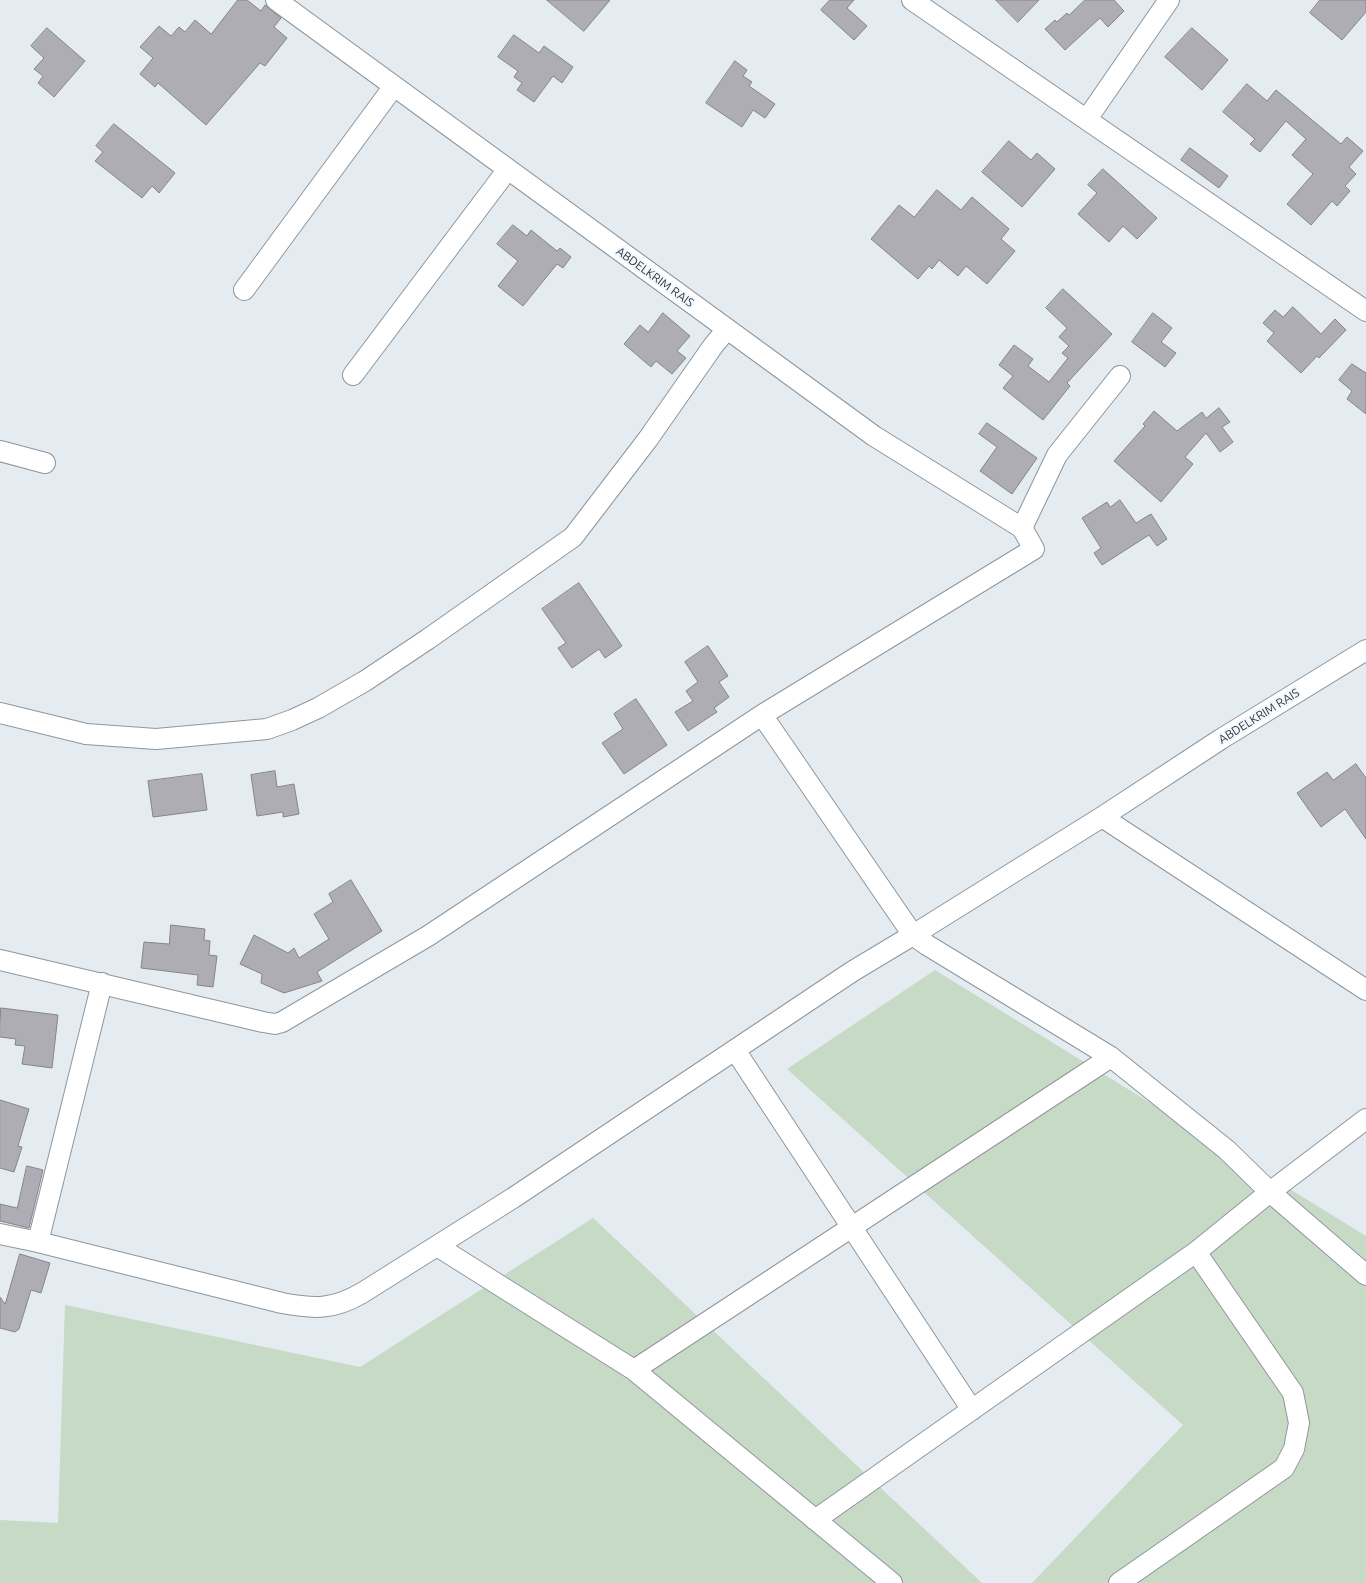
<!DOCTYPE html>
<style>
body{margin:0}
canvas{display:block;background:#e4ebf1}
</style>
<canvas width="1366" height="1583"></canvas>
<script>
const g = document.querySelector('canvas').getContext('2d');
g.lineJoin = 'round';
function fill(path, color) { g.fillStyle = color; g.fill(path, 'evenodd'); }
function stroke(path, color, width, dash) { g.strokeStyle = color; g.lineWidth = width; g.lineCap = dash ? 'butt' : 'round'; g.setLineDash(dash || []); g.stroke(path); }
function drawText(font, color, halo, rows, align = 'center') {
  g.font = font + ' Ubuntu,sans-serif'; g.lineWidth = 4.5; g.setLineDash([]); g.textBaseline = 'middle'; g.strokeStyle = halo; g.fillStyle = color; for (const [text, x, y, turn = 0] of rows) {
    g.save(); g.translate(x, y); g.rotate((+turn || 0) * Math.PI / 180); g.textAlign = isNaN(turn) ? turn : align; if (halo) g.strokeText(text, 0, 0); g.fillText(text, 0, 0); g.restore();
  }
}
const green = new Path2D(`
 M 935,970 L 1366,1236 L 1366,1583 L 1032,1583 L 1183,1425 L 787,1069 Z
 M 593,1218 L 982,1583 L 0,1583 L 0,1520 L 58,1523 L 65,1305 L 360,1367 Z`);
const building = new Path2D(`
 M 238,0 L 247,0 L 261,11 L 265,5 L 281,18 L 274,27 L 287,38 L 265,66 L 260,63 L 206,125 L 158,83 L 155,87 L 140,74 L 153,58 L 140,47 L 159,26 L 171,36 L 179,27 L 185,32 L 195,20 L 211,34 Z
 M 547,0 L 610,0 L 584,31 Z
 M 830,0 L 854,0 L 847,8 L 867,26 L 854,40 L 821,10 Z
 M 996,0 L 1039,0 L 1018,22 Z
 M 1085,0 L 1114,0 L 1124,11 L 1108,27 L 1100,18 L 1065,50 L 1045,29 L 1055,20 L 1057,22 L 1067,13 L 1069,15 Z
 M 1320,0 L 1366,0 L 1366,12 L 1342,40 L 1310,13 Z
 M 47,28 L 85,61 L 54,97 L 38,83 L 43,76 L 34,69 L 44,58 L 31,46 Z
 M 1192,28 L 1228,60 L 1202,90 L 1165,57 Z
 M 514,35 L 539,53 L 544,46 L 573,67 L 562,83 L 553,76 L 534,102 L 517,90 L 522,83 L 514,77 L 518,71 L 498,57 Z
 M 735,61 L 747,70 L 743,76 L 752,82 L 749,86 L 775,104 L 765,118 L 753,110 L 742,127 L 706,103 Z
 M 1247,84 L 1267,101 L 1276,90 L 1341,144 L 1347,137 L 1363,151 L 1349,167 L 1356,174 L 1345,186 L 1350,191 L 1337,206 L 1332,201 L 1311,225 L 1287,204 L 1313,174 L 1292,155 L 1306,139 L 1286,121 L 1260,152 L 1250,144 L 1255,139 L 1223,112 Z
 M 114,124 L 175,173 L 159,193 L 152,186 L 142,198 L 95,161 L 103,152 L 96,146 Z
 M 1009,141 L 1031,160 L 1037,153 L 1055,169 L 1022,207 L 982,172 Z
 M 1190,148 L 1228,176 L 1219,188 L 1181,160 Z
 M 1103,169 L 1157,218 L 1137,239 L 1123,226 L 1109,242 L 1078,214 L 1097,193 L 1088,185 Z
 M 937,190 L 961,210 L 972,197 L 1009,229 L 1001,239 L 1015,251 L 987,284 L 966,266 L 958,276 L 939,260 L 932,269 L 929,266 L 918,279 L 871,239 L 899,205 L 914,217 Z
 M 513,225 L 527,236 L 531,230 L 557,251 L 560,248 L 571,257 L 563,268 L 557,264 L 523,306 L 498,286 L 518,261 L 497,244 Z
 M 1063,289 L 1112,334 L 1067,383 L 1070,386 L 1043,420 L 1003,388 L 1013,376 L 999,365 L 1014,345 L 1033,359 L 1028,366 L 1049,382 L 1068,358 L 1062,353 L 1069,346 L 1059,337 L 1067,328 L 1046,308 Z
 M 1293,307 L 1321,334 L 1335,319 L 1346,330 L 1319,358 L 1317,356 L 1301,373 L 1267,341 L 1274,333 L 1263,323 L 1275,310 L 1283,317 Z
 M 663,313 L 690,336 L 677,351 L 686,358 L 672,374 L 656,361 L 651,367 L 624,344 L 640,325 L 648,332 Z
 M 1153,313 L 1172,328 L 1161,342 L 1176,353 L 1165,367 L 1132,342 Z
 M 1352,364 L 1366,373 L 1366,414 L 1347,399 L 1352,391 L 1339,380 Z
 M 1219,408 L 1230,422 L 1222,427 L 1233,442 L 1220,452 L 1206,433 L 1185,457 L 1193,464 L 1161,502 L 1114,461 L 1145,426 L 1143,424 L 1154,411 L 1177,431 L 1202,412 L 1206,418 Z
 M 987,423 L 1037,458 L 1012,494 L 980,471 L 997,447 L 979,434 Z
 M 1120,500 L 1136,523 L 1151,514 L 1167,539 L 1157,546 L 1149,535 L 1102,565 L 1094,553 L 1101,548 L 1082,518 L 1107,502 L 1110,507 Z
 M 579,583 L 622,646 L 605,658 L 599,649 L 572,668 L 558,648 L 566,643 L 542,609 Z
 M 708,646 L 728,676 L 719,682 L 729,697 L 714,708 L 717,712 L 688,731 L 675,712 L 693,701 L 686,691 L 698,682 L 685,662 Z
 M 636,699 L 667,745 L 624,774 L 602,743 L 623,729 L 614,714 Z
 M 1356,764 L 1366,778 L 1366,839 L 1345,809 L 1321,827 L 1297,793 L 1327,772 L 1333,780 Z
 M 275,771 L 277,787 L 294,784 L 299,814 L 283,817 L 283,812 L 257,816 L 251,775 Z
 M 202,774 L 207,810 L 153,817 L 148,781 Z
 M 351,880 L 382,931 L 317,972 L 322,981 L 284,993 L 261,983 L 262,974 L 240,964 L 254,935 L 288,953 L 294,948 L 299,958 L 329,939 L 314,914 L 333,902 L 329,894 Z
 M 171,925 L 205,929 L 204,940 L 210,941 L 209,955 L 217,956 L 213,987 L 197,985 L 198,975 L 141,968 L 144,942 L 169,944 Z
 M 1,1008 L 58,1015 L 52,1068 L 22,1064 L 25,1046 L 15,1045 L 16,1039 L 0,1037 Z
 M 0,1100 L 29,1109 L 18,1146 L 22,1147 L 14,1172 L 0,1168 Z
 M 27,1166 L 43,1170 L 29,1228 L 0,1221 L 0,1204 L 17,1208 Z
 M 20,1254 L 50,1263 L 41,1293 L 31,1290 L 19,1329 L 15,1332 L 0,1328 L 0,1297 L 5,1304 Z`);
const street = new Path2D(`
 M 912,0 L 1366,311
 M 1087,119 L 1169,0
 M 244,290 L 394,86
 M 353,375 L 508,169
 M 0,451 L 45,463
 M 1022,528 L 1057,455 L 1120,376
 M 0,713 L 86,734 L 156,739 L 267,729 L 292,720 L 318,708 L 365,681 L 428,639 L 573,537 L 648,439 L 713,346 L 727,329
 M 762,715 L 913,935 L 1102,817 L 1221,739 L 1366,650
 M 1102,817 L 1366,990
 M 0,960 L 263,1022 L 275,1024 L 282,1022 L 428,936 L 762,715 L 1034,549 L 1022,528 L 874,436 L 276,0
 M 735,1050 L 972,1410
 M 0,1234 L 38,1242 L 102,983
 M 38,1242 L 282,1303 C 314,1309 333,1310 362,1293 L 513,1198 L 853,971 L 913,935 L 927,945 L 1111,1057 L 1227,1150 L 1270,1192 L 1366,1275
 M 437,1246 L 634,1370 L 892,1583
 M 634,1370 L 1111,1057
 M 815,1520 L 1196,1252 L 1270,1192 L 1366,1119
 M 1119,1583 L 1284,1468 L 1294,1449 L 1299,1423 L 1293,1393 L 1196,1252`);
const streetNames = [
 ["ABDELKRIM RAIS",655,277,36],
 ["ABDELKRIM RAIS",1259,716,-32]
];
fill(green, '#c7dac6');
fill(building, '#aeacb4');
stroke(building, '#86848c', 1);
stroke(street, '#8f969c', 22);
stroke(street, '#fff', 20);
drawText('12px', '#34373a', '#f1f8ff', streetNames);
</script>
